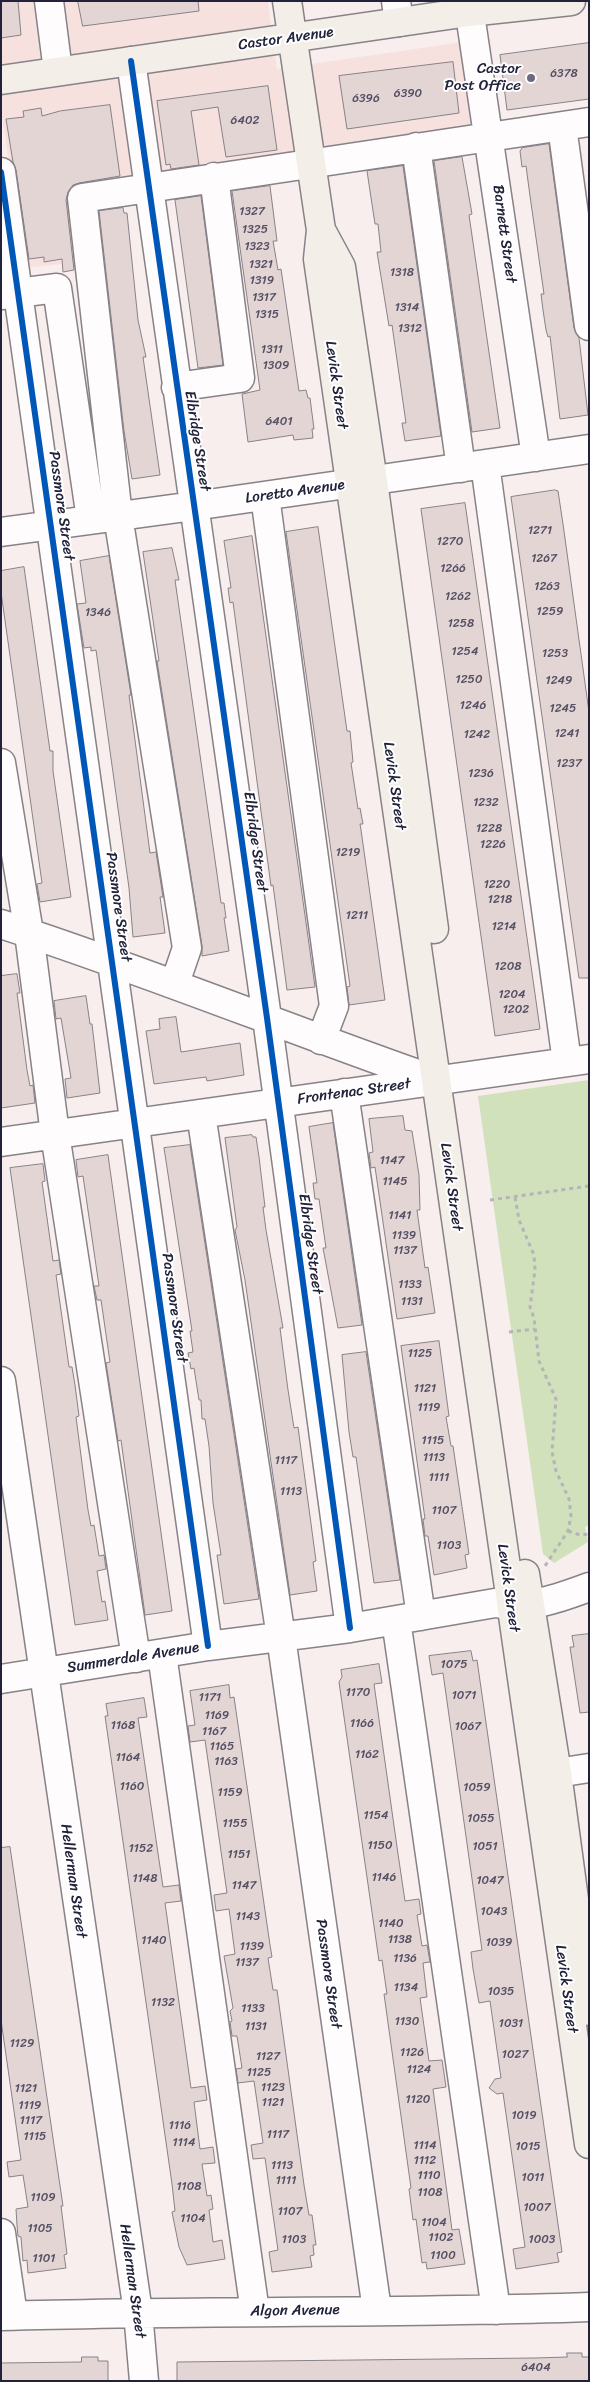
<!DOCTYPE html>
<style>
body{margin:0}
#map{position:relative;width:590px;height:2382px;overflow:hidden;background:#f8eeee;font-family:Sriracha,sans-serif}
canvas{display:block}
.frame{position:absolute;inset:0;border:2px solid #22223b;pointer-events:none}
</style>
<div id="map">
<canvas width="590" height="2382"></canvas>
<div class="frame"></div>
</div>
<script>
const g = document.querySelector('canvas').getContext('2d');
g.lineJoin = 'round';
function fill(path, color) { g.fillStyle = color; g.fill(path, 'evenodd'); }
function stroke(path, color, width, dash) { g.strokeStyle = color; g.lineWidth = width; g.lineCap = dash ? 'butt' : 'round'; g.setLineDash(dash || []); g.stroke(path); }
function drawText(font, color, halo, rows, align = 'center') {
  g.font = font + ' Sriracha,sans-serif'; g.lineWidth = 4; g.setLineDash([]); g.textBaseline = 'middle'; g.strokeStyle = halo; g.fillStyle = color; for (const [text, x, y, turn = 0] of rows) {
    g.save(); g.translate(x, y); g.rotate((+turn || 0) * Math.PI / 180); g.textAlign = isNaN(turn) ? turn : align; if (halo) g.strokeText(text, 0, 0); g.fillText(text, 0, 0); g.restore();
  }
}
const built = new Path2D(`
 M 1,1 L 268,1 L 277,69 L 463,42 L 476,132 L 73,194 L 81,262 L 24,268 L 1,109 Z`);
const green = new Path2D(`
 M 589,1080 L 589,1525 L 585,1527 L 588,1542 L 554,1563 L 543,1554 L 478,1096 Z`);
const building = new Path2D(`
 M 1,1 L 18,1 L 21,35 L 1,38 Z
 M 78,1 L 198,1 L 199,11 L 83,26 Z
 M 589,43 L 589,99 L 507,110 L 500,55 Z
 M 453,62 L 459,113 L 347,129 L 339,76 Z
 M 268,86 L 277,150 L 226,157 L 218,107 L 191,111 L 199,165 L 171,169 L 170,164 L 166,165 L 157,101 Z
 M 110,105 L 120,176 L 79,183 L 73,185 L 68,192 L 66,200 L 74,270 L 63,272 L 62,259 L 44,262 L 44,257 L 29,259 L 16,170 L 13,162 L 6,119 L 24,117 L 23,111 L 41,108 L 42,116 L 60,111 Z
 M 549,144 L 574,328 L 579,338 L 588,415 L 560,419 L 550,336 L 548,337 L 546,330 L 543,310 L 541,294 L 544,294 L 530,196 L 526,166 L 522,167 L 520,151 L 522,148 Z
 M 462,157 L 472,214 L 469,215 L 500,428 L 472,432 L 434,161 Z
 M 403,166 L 441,436 L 405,441 L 402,423 L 406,423 L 392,325 L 389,326 L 377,252 L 381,252 L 378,224 L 375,224 L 367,171 Z
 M 270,186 L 277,241 L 273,241 L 278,270 L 281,269 L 299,391 L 306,390 L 308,398 L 310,398 L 314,429 L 312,429 L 313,438 L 294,440 L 293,435 L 248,442 L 242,394 L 260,390 L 232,191 Z
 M 201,196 L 223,365 L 198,368 L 175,200 Z
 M 123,208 L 124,213 L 127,213 L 138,320 L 146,357 L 143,357 L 160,475 L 132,479 L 124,431 L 99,211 Z
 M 555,490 L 558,491 L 563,524 L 589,712 L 589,978 L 579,978 L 511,497 Z
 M 465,503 L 540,1029 L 495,1036 L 421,509 Z
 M 318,527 L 347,731 L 350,731 L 353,762 L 351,763 L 358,809 L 360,808 L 363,824 L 360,824 L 361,830 L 385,1000 L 349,1005 L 347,987 L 350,986 L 286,532 Z
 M 252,536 L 315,987 L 287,990 L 273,885 L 271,886 L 233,602 L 230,603 L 228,588 L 231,588 L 224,541 Z
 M 172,548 L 179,580 L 175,580 L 217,874 L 221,903 L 224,903 L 226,918 L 224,918 L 229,951 L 202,956 L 202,946 L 157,661 L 159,661 L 143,552 Z
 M 109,556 L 131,695 L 129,695 L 150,853 L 156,852 L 163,897 L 160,897 L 165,933 L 133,937 L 129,888 L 96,650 L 91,651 L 91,647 L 84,648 L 77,604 L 86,603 L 80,561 Z
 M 24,567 L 50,751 L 53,751 L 53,771 L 71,897 L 40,902 L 37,884 L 42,883 L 1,592 L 1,571 Z
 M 17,974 L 20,993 L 17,993 L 27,1070 L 30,1086 L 33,1085 L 35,1103 L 1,1108 L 1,976 Z
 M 86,996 L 90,1024 L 92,1024 L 100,1093 L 67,1098 L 65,1079 L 71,1078 L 61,1018 L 56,1019 L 54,1001 Z
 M 176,1017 L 181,1052 L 240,1043 L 244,1075 L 207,1081 L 206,1077 L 154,1084 L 146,1031 L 160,1029 L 159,1019 Z
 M 403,1116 L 405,1130 L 412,1131 L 419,1175 L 420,1210 L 417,1210 L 425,1268 L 428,1267 L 435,1313 L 397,1319 L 375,1167 L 371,1168 L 369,1153 L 373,1152 L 369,1119 Z
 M 333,1123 L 362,1325 L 338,1328 L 323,1248 L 326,1248 L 319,1199 L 315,1199 L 313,1183 L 317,1183 L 309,1127 Z
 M 252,1135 L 253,1137 L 256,1137 L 259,1157 L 265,1207 L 263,1207 L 266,1230 L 283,1328 L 280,1328 L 288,1390 L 294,1428 L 298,1427 L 316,1561 L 313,1562 L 317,1591 L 290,1595 L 245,1280 L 235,1230 L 237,1227 L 225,1138 Z
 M 190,1145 L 259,1599 L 224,1604 L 217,1555 L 221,1555 L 213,1503 L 209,1446 L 205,1419 L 202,1419 L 201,1400 L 199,1400 L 194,1368 L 191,1369 L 188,1353 L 193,1352 L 190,1331 L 192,1331 L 164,1148 Z
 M 108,1155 L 172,1611 L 145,1615 L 121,1440 L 118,1441 L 106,1363 L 110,1362 L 101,1300 L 97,1300 L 94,1286 L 99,1286 L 83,1176 L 78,1177 L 76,1160 Z
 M 43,1164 L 45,1181 L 42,1182 L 53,1261 L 59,1260 L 61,1274 L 56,1275 L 69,1367 L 72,1367 L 75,1385 L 79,1416 L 76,1417 L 88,1510 L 91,1526 L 94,1525 L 99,1556 L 104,1555 L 106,1569 L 97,1571 L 102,1602 L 105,1601 L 108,1620 L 75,1625 L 10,1168 Z
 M 439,1341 L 449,1416 L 446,1417 L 451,1446 L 453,1446 L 469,1554 L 465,1555 L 467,1568 L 434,1575 L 428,1536 L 425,1536 L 423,1519 L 425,1519 L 401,1346 Z
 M 366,1352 L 400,1580 L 374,1583 L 356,1457 L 353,1457 L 349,1432 L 342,1355 Z
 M 589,1634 L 589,1712 L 580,1713 L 570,1647 L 574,1647 L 572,1636 Z
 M 471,1651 L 473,1661 L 477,1660 L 562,2252 L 557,2253 L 559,2262 L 516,2269 L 513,2249 L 525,2247 L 503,2093 L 497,2094 L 489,2088 L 495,2079 L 501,2078 L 490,2001 L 479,2003 L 473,1969 L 471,1952 L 482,1950 L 443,1673 L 432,1675 L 429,1656 Z
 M 379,1664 L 382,1683 L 374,1684 L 398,1854 L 405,1901 L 419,1899 L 421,1914 L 417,1915 L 422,1946 L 427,1945 L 430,1962 L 423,1963 L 427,1997 L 420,1998 L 429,2061 L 442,2060 L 444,2073 L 446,2087 L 433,2089 L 452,2230 L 459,2229 L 465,2264 L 427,2269 L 426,2262 L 422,2263 L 416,2219 L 413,2220 L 409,2189 L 411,2188 L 384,1994 L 387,1994 L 382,1960 L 379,1961 L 339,1682 L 342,1677 L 341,1670 Z
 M 229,1685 L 230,1698 L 234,1697 L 270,1945 L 272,1957 L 268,1958 L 273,1990 L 277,1990 L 304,2185 L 309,2215 L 312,2215 L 316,2245 L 313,2245 L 314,2255 L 310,2256 L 312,2267 L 272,2272 L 269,2252 L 278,2250 L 265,2158 L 253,2159 L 251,2145 L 263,2143 L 254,2081 L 238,2083 L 236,2069 L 242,2068 L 237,2036 L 232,2036 L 230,2022 L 232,2021 L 230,2011 L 233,2008 L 224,1956 L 235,1954 L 229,1909 L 216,1911 L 214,1895 L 227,1893 L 205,1740 L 190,1742 L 188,1726 L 195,1725 L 190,1691 Z
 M 144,1698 L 147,1717 L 138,1718 L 163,1887 L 179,1885 L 181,1901 L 165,1903 L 191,2088 L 205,2086 L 207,2100 L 194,2102 L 200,2149 L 213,2147 L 215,2163 L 202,2164 L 207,2196 L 211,2195 L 213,2209 L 209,2210 L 213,2242 L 222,2240 L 225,2259 L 187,2265 L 179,2247 L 172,2212 L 175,2211 L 172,2184 L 105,1716 L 108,1716 L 106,1704 Z
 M 10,1847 L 63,2206 L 61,2206 L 67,2254 L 64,2255 L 66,2268 L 28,2273 L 27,2260 L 23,2261 L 21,2237 L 18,2236 L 17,2225 L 16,2209 L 28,2207 L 23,2175 L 9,2177 L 7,2162 L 21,2160 L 1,2020 L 1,1848 Z
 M 567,2353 L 582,2353 L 582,2357 L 589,2357 L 589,2381 L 177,2381 L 177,2362 L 535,2358 L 567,2357 Z
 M 82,2357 L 98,2357 L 98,2361 L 108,2361 L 108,2381 L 1,2381 L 1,2363 L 81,2362 Z`);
const path = new Path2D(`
 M 515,1197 L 519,1220 L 534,1255 L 535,1270 L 530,1307 L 534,1318 L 539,1361 L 556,1399 L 552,1452 L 556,1471 L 569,1499 L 571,1516 L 568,1531 L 545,1566
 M 490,1200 L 589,1186
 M 509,1332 L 535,1329
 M 568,1531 L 580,1535 L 589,1534`);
const minor = new Path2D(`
 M 49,1 L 58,71
 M 396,1 L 399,22
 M 468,1 L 536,457
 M 131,61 L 267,1018 L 350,1628
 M 562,126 L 589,326
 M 416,147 L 461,468
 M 1,172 L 208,1646
 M 1,295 L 57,288 L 91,519
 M 176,387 L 240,378 L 214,177
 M 485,464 L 567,1062
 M 265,496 L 334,1006 L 321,1040
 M 1,532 L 194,506 L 589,449
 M 1,763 L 29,933 L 55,1134 L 136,1658
 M 1,924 C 147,971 288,1029 432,1079
 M 175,983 L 187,948 L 118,516 L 82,198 L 589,122
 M 344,1093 L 421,1616
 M 201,1114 L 281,1637 L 377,2310
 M 1,1142 L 589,1059
 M 1,1381 L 138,2312 L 144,2381
 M 396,1620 L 496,2310
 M 162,1654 L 255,2312
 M 1,1679 L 208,1646 L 350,1628 L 495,1603 C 529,1609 557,1599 589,1587
 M 557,1773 L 589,1768
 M 1,2233 L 13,2315
 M 1,2316 C 197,2310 393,2314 589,2307`);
const major = new Path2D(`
 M 287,1 L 321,230 L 318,259 L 589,2144
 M 1,80 L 469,12 L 571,1
 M 321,230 L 341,267 L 373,481 L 434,929
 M 525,1574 L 557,1773 L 589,2011`);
const cycleway = new Path2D(`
 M 131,61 L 267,1018 L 350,1628
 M 1,172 L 208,1646`);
const markers = [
 [531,78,5,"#6d697a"]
];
const numberNames = [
 ["6378",564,74],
 ["6390",408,94],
 ["6396",366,99],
 ["6402",245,121],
 ["1327",252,212],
 ["1325",255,230],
 ["1323",257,247],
 ["1321",261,265],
 ["1318",402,273],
 ["1319",262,281],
 ["1317",264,298],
 ["1314",407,308],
 ["1315",267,315],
 ["1312",410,329],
 ["1311",272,350],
 ["1309",276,366],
 ["6401",279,422],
 ["1271",540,531],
 ["1270",450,542],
 ["1267",544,559],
 ["1266",453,569],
 ["1263",547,587],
 ["1262",458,597],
 ["1259",550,612],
 ["1346",98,613],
 ["1258",461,624],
 ["1254",465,652],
 ["1253",555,654],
 ["1250",469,680],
 ["1249",559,681],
 ["1246",473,706],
 ["1245",563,709],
 ["1241",567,734],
 ["1242",477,735],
 ["1237",569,764],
 ["1236",481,774],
 ["1232",486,803],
 ["1228",489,829],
 ["1226",493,845],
 ["1219",348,853],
 ["1220",497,885],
 ["1218",500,900],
 ["1211",357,916],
 ["1214",504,927],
 ["1208",508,967],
 ["1204",512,995],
 ["1202",516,1010],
 ["1147",392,1161],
 ["1145",395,1182],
 ["1141",400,1216],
 ["1139",404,1236],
 ["1137",405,1251],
 ["1133",410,1285],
 ["1131",412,1302],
 ["1125",420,1354],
 ["1121",425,1389],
 ["1119",429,1408],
 ["1115",433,1441],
 ["1113",434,1458],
 ["1117",286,1461],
 ["1111",439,1478],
 ["1113",291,1492],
 ["1107",444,1511],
 ["1103",449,1546],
 ["1075",454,1665],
 ["1170",358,1693],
 ["1071",464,1696],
 ["1171",210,1698],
 ["1169",217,1716],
 ["1166",362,1724],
 ["1168",123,1726],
 ["1067",468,1727],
 ["1167",214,1732],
 ["1165",222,1747],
 ["1162",367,1755],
 ["1164",128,1758],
 ["1163",226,1762],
 ["1160",132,1787],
 ["1059",477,1788],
 ["1159",230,1793],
 ["1154",376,1816],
 ["1055",481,1819],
 ["1155",235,1824],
 ["1150",380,1846],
 ["1051",485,1847],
 ["1152",141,1849],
 ["1151",239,1855],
 ["1146",384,1878],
 ["1148",145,1879],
 ["1047",490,1881],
 ["1147",244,1886],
 ["1043",494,1912],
 ["1143",248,1917],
 ["1140",391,1924],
 ["1138",400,1940],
 ["1140",154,1941],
 ["1039",499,1943],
 ["1139",252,1947],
 ["1136",405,1959],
 ["1137",247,1963],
 ["1134",406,1988],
 ["1035",501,1992],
 ["1132",163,2003],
 ["1133",253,2009],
 ["1130",407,2022],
 ["1031",511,2024],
 ["1131",256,2027],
 ["1129",22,2044],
 ["1126",412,2053],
 ["1027",515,2055],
 ["1127",268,2057],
 ["1124",419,2070],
 ["1125",259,2073],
 ["1123",273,2088],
 ["1121",26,2089],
 ["1120",418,2100],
 ["1121",273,2103],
 ["1119",30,2106],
 ["1019",524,2116],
 ["1117",31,2121],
 ["1116",180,2126],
 ["1117",278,2135],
 ["1115",35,2137],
 ["1114",184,2143],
 ["1114",425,2146],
 ["1015",528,2147],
 ["1112",425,2161],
 ["1113",282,2166],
 ["1110",429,2176],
 ["1011",533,2178],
 ["1111",286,2181],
 ["1108",189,2187],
 ["1108",430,2193],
 ["1109",43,2198],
 ["1007",537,2208],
 ["1107",290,2212],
 ["1104",193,2219],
 ["1104",434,2223],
 ["1105",40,2229],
 ["1102",441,2238],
 ["1103",294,2240],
 ["1003",542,2240],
 ["1100",443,2256],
 ["1101",44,2259],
 ["6404",536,2368]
];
const streetNames = [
 ["Castor Avenue",286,39,-8],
 ["Barnett Street",504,234,82],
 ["Levick Street",336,385,82],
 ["Elbridge Street",197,441,81],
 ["Loretto Avenue",295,492,-8],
 ["Passmore Street",61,506,82],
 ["Levick Street",394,786,82],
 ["Elbridge Street",255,842,82],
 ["Passmore Street",118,907,82],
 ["Frontenac Street",354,1092,-8],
 ["Levick Street",451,1187,82],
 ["Elbridge Street",310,1244,82],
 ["Passmore Street",174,1308,82],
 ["Levick Street",508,1588,82],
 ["Summerdale Avenue",133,1658,-9],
 ["Hellerman Street",73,1881,82],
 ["Passmore Street",328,1974,82],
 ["Levick Street",566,1989,82],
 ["Hellerman Street",132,2281,82],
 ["Algon Avenue",295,2311,-1]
];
const poiNames = [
 ["Castor",521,69],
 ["Post Office",521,86]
];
fill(built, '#f6e1df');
fill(green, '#d0e1bb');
fill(building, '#e4d5d5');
stroke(building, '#878287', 1);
stroke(minor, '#878287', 31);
stroke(major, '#878287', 31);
stroke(path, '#b6b4b8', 3, [4, 4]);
stroke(minor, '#fefcfc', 28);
stroke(major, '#f4eee8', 28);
stroke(cycleway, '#0057b8', 6);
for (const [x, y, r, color] of markers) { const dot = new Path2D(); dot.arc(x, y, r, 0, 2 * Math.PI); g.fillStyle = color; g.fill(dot); stroke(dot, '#fff', 2); }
drawText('12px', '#545063', null, numberNames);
drawText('15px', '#22223b', '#fff', streetNames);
drawText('15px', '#22223b', '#fff', poiNames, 'right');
</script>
